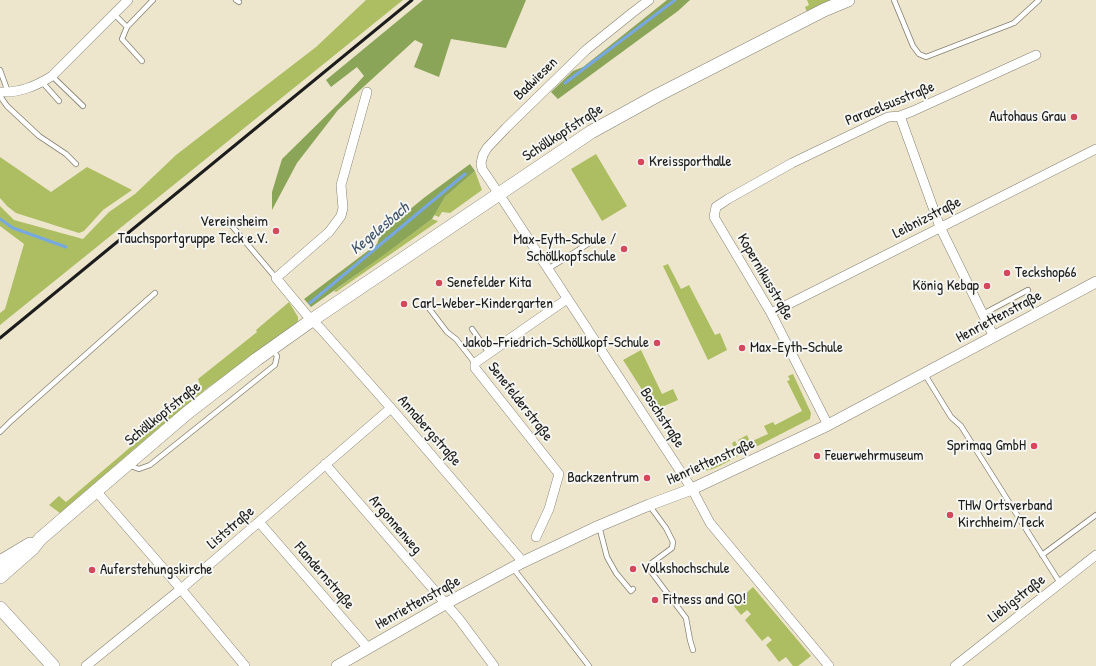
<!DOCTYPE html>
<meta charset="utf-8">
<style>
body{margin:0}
canvas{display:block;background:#ede6cd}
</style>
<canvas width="1096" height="666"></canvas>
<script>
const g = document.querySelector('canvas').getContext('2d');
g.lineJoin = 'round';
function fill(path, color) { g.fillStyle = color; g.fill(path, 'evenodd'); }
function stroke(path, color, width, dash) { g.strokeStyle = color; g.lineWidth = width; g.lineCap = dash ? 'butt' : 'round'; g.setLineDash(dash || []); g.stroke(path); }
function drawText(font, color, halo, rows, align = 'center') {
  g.font = font + ' "Patrick Hand",sans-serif'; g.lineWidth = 4; g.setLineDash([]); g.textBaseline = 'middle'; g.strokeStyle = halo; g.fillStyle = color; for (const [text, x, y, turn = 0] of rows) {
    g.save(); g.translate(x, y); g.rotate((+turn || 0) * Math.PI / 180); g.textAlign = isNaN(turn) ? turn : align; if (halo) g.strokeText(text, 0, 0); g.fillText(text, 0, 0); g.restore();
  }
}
const green = new Path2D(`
 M 366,0 L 403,0 L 0,325 L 0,313 L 5,309 L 24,244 L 0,226 L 0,206 L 14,220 L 83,239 L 109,212 L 135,194 L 176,155 L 316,47 Z
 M 807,0 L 835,0 L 807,12 L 805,7 L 809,5 Z
 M 596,154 L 627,206 L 602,221 L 571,169 Z
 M 0,157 L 51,192 L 87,167 L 132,190 L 103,210 L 84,231 L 79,233 L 16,213 L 7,206 L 0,198 Z
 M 475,171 L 482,190 L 450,213 L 442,212 L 439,217 L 434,215 L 445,197 Z
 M 432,219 L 438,221 L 437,222 L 336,292 L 334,291 Z
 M 668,264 L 681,289 L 689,285 L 715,335 L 720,333 L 727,350 L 708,360 L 663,266 Z
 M 289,302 L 298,317 L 298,321 L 296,324 L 206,389 L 147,438 L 60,513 L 49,505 L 59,496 L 66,502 L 201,387 L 198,379 L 257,332 L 256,330 Z
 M 641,350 L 662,394 L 673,389 L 678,400 L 655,410 L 623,360 Z
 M 793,374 L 811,413 L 810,419 L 744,453 L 738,440 L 747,435 L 750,442 L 768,434 L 764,426 L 773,422 L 775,425 L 802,411 L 787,381 L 790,380 L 788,376 Z
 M 735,441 L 742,454 C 731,459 706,477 696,469 L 699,462 L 705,459 L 708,464 L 735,451 L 732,443 Z
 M 753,587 L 811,656 L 798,666 L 793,666 L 786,657 L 779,662 L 766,645 L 772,640 L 768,636 L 762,641 L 745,620 L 751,614 L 747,610 L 741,615 L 733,605 Z`);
const forest = new Path2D(`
 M 423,0 L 526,0 L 506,48 L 451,39 L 439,77 L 414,67 L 423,44 L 415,40 L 338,110 L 297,163 L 272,210 L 272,192 L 282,159 L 338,104 L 364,76 L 357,67 L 331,87 L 326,80 Z
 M 667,0 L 690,0 L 678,11 L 558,99 L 551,92 L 573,71 L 583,67 Z
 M 470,164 L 475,171 L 445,197 L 432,219 L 381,257 L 311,307 L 304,299 L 377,244 L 381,233 L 425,197 Z`);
const stream = new Path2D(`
 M 565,83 L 675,0
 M 0,219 L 13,228 L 66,247
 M 310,303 L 465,174`);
const service = new Path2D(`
 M 236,0 L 239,2
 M 894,0 L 913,46 L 919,54 L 926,57 L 1014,23 L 1039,0
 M 114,14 L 127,27 L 153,0
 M 127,27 L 122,39 L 142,61
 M 0,70 L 8,92
 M 52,76 L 83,106
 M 42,82 L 59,101
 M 0,96 L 7,106 L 39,136 L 66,154 L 76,164
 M 232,226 L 276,278
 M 548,269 L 591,242
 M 428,307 L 447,332 L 456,339 L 475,363
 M 983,314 L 1028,290
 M 472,329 L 489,353
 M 924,373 L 951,417 L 961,426 L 1060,583
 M 0,432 L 11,421 L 155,293
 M 128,465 L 139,469 L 150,465 L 275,365 L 277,356 L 272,349
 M 649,505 L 666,528 L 673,542 L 672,548 L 649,565 L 649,569 L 686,618 L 690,640 L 693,650
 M 599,526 L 607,557 L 616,573 L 631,591 L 633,589
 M 1042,555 L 1096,515
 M 513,568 L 589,666`);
const minor = new Path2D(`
 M 649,0 L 632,13 L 586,50 L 506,128 L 487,148 L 483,155 L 481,163 L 482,169 L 499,194 L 692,489 L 710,523 L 829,666
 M 0,92 C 20,93 36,86 52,76 L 128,0
 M 367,92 L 341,185 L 343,208 L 341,216 L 329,232 L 276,278 L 306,314 L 321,329 L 391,408 L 523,562
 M 900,116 L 940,227 L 994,337
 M 771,313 L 1096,149
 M 828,425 L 771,313 L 714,217 L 716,207 L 728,199 L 792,163 L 888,117 L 900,116 L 913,111 L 1036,55
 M 325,464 L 459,619 L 494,666
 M 96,491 L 181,589 L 245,666
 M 259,522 L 368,648
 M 536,537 L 549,509 L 559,474 L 475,368 L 475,363 L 567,299
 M 86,666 L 181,589 L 391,408
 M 955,666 L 1096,555`);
const tertiary = new Path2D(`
 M 337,666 L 445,604 L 523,562 L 599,526 L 649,505 L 692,489 L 828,425 L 1096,282`);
const secondary = new Path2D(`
 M 0,562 L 30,544
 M 0,577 L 33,548 L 40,539 L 187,413 L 257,359 L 312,320 L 499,194 L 591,132 L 658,95 L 824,10 L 848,0
 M 0,608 L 53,666`);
const rail = new Path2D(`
 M 0,338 L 412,0`);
const markers = [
 [1074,117,4,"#d1495b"],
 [641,162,4,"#d1495b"],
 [276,231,4,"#d1495b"],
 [624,249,4,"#d1495b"],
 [1007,273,4,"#d1495b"],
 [439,283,4,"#d1495b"],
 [987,286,4,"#d1495b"],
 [404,304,4,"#d1495b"],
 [657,343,4,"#d1495b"],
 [742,348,4,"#d1495b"],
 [1034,446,4,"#d1495b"],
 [817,456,4,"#d1495b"],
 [647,478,4,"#d1495b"],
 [950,515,4,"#d1495b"],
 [633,569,4,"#d1495b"],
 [92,570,4,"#d1495b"],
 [655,600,4,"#d1495b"]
];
const streetNames = [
 ["Badwiesen",536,79,-44],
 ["Paracelsusstraße",890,104,-22],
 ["Schöllkopfstraße",563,133,-33],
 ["Leibnizstraße",927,218,-27],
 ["Kopernikusstraße",765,277,60],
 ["Henriettenstraße",999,317,-28],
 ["Senefelderstraße",520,402,52],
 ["Schöllkopfstraße",163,414,-39],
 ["Boschstraße",662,418,57],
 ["Annabergstraße",429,431,49],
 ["Henriettenstraße",711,462,-24],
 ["Argonnenweg",395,525,49],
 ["Liststraße",231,528,-41],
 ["Flandernstraße",324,576,49],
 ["Liebigstraße",1017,599,-38],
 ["Henriettenstraße",418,603,-29]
];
const poiNames = [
 ["Autohaus Grau",1066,117,"right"],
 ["Kreissporthalle",649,162],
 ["Vereinsheim",268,222,"right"],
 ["Tauchsportgruppe Teck e.V.",268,239,"right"],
 ["Max-Eyth-Schule /",616,240,"right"],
 ["Schöllkopfschule",616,257,"right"],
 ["Teckshop66",1015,273],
 ["Senefelder Kita",447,283],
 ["König Kebap",979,286,"right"],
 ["Carl-Weber-Kindergarten",412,304],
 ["Jakob-Friedrich-Schöllkopf-Schule",649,343,"right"],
 ["Max-Eyth-Schule",750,348],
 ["Sprimag GmbH",1026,446,"right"],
 ["Feuerwehrmuseum",825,456],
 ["Backzentrum",639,478,"right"],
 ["THW Ortsverband",958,506],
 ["Kirchheim/Teck",958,523],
 ["Volkshochschule",641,569],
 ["Auferstehungskirche",100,570],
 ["Fitness and GO!",663,600]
];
const waterNames = [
 ["Kegelesbach",380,229,-40]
];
fill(green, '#adbe62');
fill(forest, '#8aa558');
stroke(stream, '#77a8e2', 3);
stroke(service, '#848174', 6);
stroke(minor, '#848174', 10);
stroke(tertiary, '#848174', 12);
stroke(secondary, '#848174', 14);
stroke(service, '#fff', 4.5);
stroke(minor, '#fff', 9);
stroke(tertiary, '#fff', 11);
stroke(secondary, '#fff', 13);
stroke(rail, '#1c1c1c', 3);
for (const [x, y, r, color] of markers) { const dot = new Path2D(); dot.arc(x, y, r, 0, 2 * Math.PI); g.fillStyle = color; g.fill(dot); stroke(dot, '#f6f6f2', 1.5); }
drawText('15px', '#1c1c1c', '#f6f6f2', streetNames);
drawText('15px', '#1c1c1c', '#f6f6f2', poiNames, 'left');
drawText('italic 16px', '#40546b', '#f6f6f2', waterNames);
</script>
